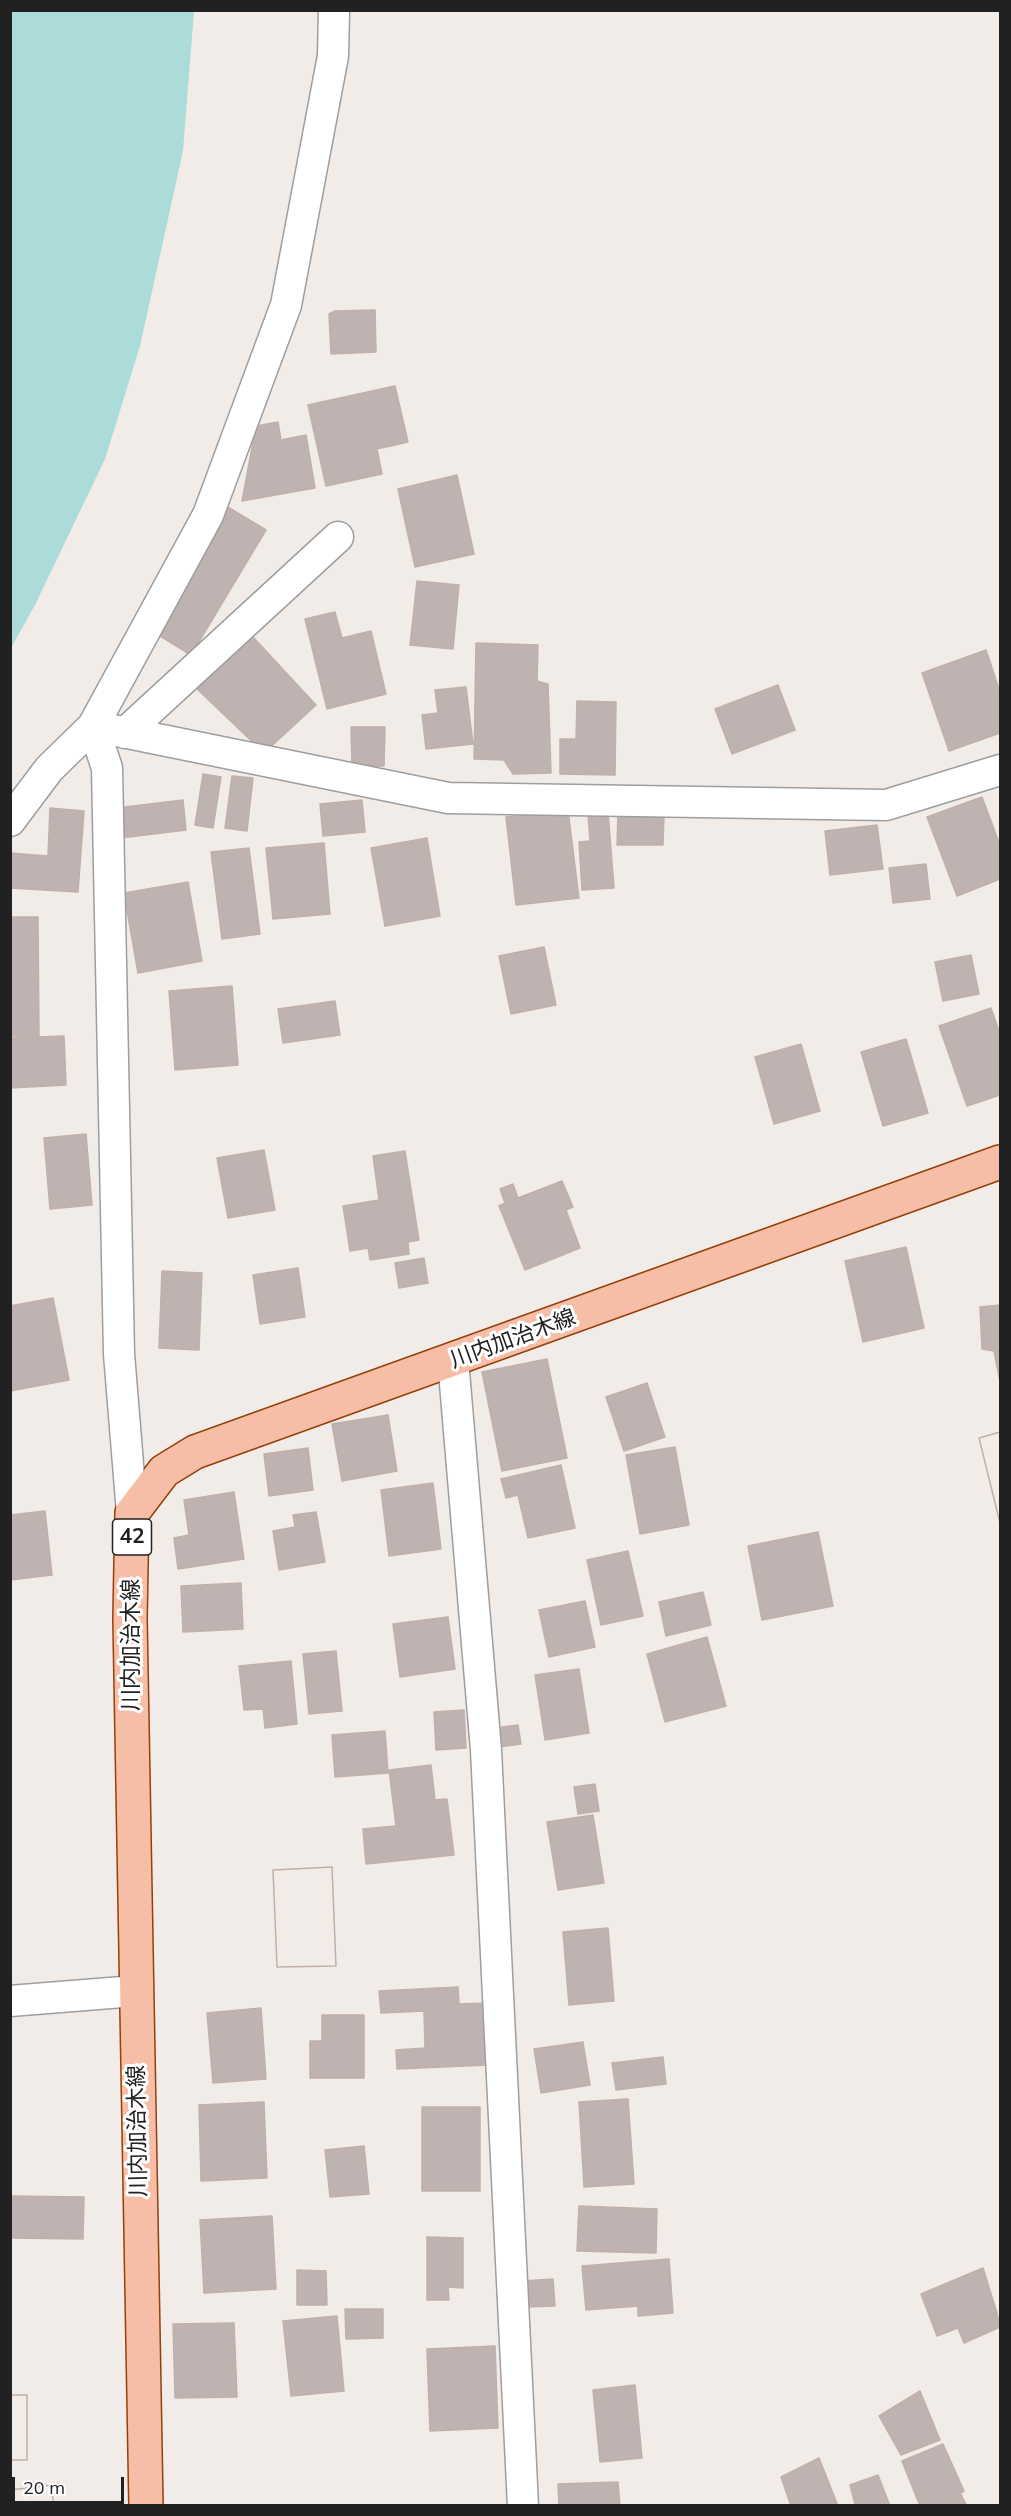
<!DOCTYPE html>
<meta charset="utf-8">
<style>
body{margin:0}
#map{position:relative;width:1011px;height:2516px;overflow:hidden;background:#f1ece8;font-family:Mulish,sans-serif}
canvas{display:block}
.frame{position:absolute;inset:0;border:12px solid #212121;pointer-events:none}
.scale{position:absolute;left:12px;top:2477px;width:112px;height:27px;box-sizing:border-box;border:3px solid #212121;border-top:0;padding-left:8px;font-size:18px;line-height:21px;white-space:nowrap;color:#212121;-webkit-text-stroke:4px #fff;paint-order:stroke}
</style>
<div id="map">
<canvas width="1011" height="2516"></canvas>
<div class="frame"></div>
<div class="scale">20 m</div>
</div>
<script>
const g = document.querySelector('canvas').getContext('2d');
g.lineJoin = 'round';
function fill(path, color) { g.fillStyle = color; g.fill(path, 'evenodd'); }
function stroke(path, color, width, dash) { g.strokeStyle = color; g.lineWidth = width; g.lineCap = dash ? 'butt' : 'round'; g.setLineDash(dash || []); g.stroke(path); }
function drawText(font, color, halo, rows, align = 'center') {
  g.font = font + ' Mulish,"Noto Sans JP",sans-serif'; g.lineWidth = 6; g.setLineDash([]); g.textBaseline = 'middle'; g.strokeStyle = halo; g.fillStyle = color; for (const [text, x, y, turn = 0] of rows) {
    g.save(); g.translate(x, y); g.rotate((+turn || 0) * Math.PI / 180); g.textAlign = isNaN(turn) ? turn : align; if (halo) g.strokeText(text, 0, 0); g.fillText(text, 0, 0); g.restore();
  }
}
const water = new Path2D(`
 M 11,10 L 194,11 L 183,151 L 140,346 L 105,459 L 35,605 L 11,648 Z`);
const building = new Path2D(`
 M 375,310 L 376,352 L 331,354 L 329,314 L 335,311 Z
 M 395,386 L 408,442 L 377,449 L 382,474 L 326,486 L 308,405 Z
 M 278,422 L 281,440 L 306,435 L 315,488 L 242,501 L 256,426 Z
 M 457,475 L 474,554 L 415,567 L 398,489 Z
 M 226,506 L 266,530 L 191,655 L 152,631 Z
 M 417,581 L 459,585 L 453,649 L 410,645 Z
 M 335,612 L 342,638 L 371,631 L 386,694 L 327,709 L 305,619 Z
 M 253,637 L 316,705 L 264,753 L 193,685 Z
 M 476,643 L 538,645 L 537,681 L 548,684 L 551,773 L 513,774 L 504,760 L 474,759 Z
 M 986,650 L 1000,692 L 1000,733 L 949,751 L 922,673 Z
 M 778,685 L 795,730 L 732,754 L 715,709 Z
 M 466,687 L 473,744 L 426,749 L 422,715 L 438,713 L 435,690 Z
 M 577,701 L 616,702 L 615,775 L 560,774 L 560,739 L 576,739 Z
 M 351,727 L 385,727 L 384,766 L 352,766 Z
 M 203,774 L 221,777 L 213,828 L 195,825 Z
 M 232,776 L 253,778 L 247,831 L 225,828 Z
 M 982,797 L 1000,845 L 1000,879 L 957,896 L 927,817 Z
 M 183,800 L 186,830 L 121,838 L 117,808 Z
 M 362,800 L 365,832 L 323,836 L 320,804 Z
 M 50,808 L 84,811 L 78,892 L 10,888 L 10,853 L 48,856 Z
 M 568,810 L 579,898 L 516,905 L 506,817 Z
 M 608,812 L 614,888 L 582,890 L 579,842 L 590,841 L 588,814 Z
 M 618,814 L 664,815 L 663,845 L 617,845 Z
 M 877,825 L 883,869 L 830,875 L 825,831 Z
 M 427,838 L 440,916 L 385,926 L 371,848 Z
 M 324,843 L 330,914 L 273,919 L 266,848 Z
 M 249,848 L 260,934 L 222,939 L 211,852 Z
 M 926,864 L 930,899 L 893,903 L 889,868 Z
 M 188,882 L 202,961 L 138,973 L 124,893 Z
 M 10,917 L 38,917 L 39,1036 L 10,1036 Z
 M 544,947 L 556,1005 L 511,1014 L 499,956 Z
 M 971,955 L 979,994 L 943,1001 L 935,962 Z
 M 232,986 L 238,1065 L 175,1070 L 169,991 Z
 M 335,1001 L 340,1035 L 283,1043 L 278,1009 Z
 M 991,1008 L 1000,1034 L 1000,1095 L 967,1106 L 939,1026 Z
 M 64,1036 L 66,1085 L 10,1088 L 10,1038 Z
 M 906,1039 L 928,1113 L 883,1126 L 861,1052 Z
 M 801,1044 L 820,1111 L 774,1124 L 755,1057 Z
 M 86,1134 L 92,1205 L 50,1209 L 44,1138 Z
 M 264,1150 L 275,1210 L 228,1218 L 217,1158 Z
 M 405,1151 L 419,1240 L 408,1242 L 409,1254 L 370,1260 L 368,1248 L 350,1251 L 343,1206 L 379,1200 L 373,1156 Z
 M 562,1181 L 573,1207 L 566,1210 L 580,1248 L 525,1270 L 499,1206 L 505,1203 L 500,1189 L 513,1184 L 518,1198 Z
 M 906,1247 L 924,1328 L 863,1342 L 845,1261 Z
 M 424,1258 L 428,1283 L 399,1288 L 395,1263 Z
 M 298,1268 L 305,1317 L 260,1324 L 253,1275 Z
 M 162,1271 L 202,1273 L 199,1350 L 159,1348 Z
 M 53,1298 L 69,1380 L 10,1391 L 10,1306 Z
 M 1000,1305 L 1000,1382 L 994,1351 L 982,1349 L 980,1307 Z
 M 547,1359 L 567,1458 L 502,1471 L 482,1372 Z
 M 647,1383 L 665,1437 L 624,1451 L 606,1397 Z
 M 388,1415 L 397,1471 L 342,1481 L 332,1424 Z
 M 1000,1432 L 1000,1523 L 979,1438 Z
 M 1000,1432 L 1000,1523 L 979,1438 Z
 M 675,1447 L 689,1525 L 640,1534 L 626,1455 Z
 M 308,1448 L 313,1490 L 269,1496 L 264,1454 Z
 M 561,1465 L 575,1528 L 528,1538 L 518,1495 L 506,1498 L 501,1479 Z
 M 433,1483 L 441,1549 L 389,1556 L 381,1490 Z
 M 234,1492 L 244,1559 L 178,1569 L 174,1538 L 189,1535 L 184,1500 Z
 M 45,1511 L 52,1575 L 10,1580 L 10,1515 Z
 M 316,1512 L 325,1562 L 279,1570 L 273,1531 L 295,1527 L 293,1515 Z
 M 818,1532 L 833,1606 L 762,1620 L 748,1546 Z
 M 628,1551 L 643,1616 L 601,1625 L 587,1560 Z
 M 241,1583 L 243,1629 L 183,1632 L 181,1586 Z
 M 703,1592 L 711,1625 L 666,1636 L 659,1602 Z
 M 585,1601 L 595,1647 L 549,1657 L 539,1610 Z
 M 448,1617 L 455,1669 L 400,1677 L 393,1624 Z
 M 707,1637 L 726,1706 L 665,1722 L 647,1654 Z
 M 336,1651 L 342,1711 L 309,1714 L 303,1654 Z
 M 291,1661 L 297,1724 L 265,1728 L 263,1709 L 244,1710 L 239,1666 Z
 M 579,1669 L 589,1733 L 545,1740 L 535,1675 Z
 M 464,1710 L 466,1748 L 436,1750 L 434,1712 Z
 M 518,1725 L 521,1744 L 498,1747 L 495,1728 Z
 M 385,1731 L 388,1773 L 335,1777 L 332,1735 Z
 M 431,1765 L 435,1800 L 447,1799 L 454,1855 L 366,1864 L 363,1829 L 396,1826 L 389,1770 Z
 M 595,1784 L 599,1811 L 578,1814 L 574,1787 Z
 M 593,1815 L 604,1883 L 558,1890 L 547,1822 Z
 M 332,1867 L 336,1966 L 277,1967 L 273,1870 Z
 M 332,1867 L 336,1966 L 277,1967 L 273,1870 Z
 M 608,1928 L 614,2001 L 569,2005 L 563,1932 Z
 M 458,1987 L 459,2004 L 485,2003 L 489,2065 L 397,2069 L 396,2050 L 425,2048 L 424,2011 L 381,2013 L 379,1991 Z
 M 261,2008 L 266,2079 L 213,2083 L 207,2013 Z
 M 322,2015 L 364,2015 L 364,2078 L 310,2078 L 310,2041 L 322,2041 Z
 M 583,2042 L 590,2085 L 541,2093 L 534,2049 Z
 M 663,2057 L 666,2084 L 616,2090 L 612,2063 Z
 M 628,2099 L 634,2184 L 584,2187 L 579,2102 Z
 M 264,2102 L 267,2178 L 201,2181 L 199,2105 Z
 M 422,2107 L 480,2107 L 480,2191 L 422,2191 Z
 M 364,2146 L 369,2194 L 330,2197 L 325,2150 Z
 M 10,2196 L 84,2197 L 83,2239 L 10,2238 Z
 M 579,2206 L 657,2209 L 656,2253 L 577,2251 Z
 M 272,2216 L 276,2289 L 204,2293 L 200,2220 Z
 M 427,2237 L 463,2238 L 463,2288 L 448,2287 L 449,2300 L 427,2300 Z
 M 669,2259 L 673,2313 L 638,2316 L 638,2306 L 586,2310 L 582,2266 Z
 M 983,2268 L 997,2313 L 937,2336 L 921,2294 Z
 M 297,2270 L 326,2271 L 327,2305 L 297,2305 Z
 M 553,2279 L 555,2306 L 525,2307 L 524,2281 Z
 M 345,2309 L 383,2309 L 383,2338 L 346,2339 Z
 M 997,2313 L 1000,2327 L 964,2343 L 958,2328 Z
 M 337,2316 L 344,2391 L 291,2396 L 283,2321 Z
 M 234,2323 L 237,2397 L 175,2398 L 173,2324 Z
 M 495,2346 L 498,2428 L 430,2431 L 427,2349 Z
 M 635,2385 L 642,2458 L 600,2462 L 593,2390 Z
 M 920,2391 L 940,2440 L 901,2455 L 879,2416 Z
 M 10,2395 L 27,2395 L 27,2460 L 10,2460 Z
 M 10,2395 L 27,2395 L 27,2460 L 10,2460 Z
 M 943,2444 L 964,2491 L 940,2506 L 920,2506 L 902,2461 Z
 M 819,2458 L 838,2506 L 791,2506 L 781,2477 Z
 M 878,2475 L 890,2506 L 853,2506 L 855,2504 L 850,2485 Z
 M 618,2482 L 620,2506 L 559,2506 L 558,2484 Z
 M 51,2485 L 54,2506 L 10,2506 L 10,2490 Z
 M 51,2485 L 54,2506 L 10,2506 L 10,2490 Z
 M 960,2493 L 967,2506 L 940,2506 Z`);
const street = new Path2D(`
 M 93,726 L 448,798 L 886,805 L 1000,770
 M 93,726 L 107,768 L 119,1354 L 132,1513
 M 125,733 L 338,537
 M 10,821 L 49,769 L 93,726 L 208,515 L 286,305 L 333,56 L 334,10
 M 453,1360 L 486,1750 L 523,2506
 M 10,2001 L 135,1991`);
const primary = new Path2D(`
 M 146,2506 L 130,1618 L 132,1513 L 164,1471 L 195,1452 L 1000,1162`);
const shields = [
 [132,1537,39]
];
const shieldNames = [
 ["42",132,1537]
];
const streetNames = [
 ["川内加治木線",513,1339,-20],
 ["川内加治木線",131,1645,-90],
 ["川内加治木線",138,2131,-91]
];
fill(water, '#abdcd9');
fill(building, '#beb3b1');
stroke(building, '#c2afab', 1.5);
stroke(street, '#9e9e9e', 33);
stroke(primary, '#963f08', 36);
stroke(street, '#fff', 30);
stroke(primary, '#f7bea7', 33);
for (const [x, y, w] of shields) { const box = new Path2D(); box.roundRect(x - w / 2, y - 18, w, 36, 4.5); g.fillStyle = '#fff'; g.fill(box); stroke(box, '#212121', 1.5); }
drawText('bold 21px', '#212121', null, shieldNames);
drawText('22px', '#212121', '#fff', streetNames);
</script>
